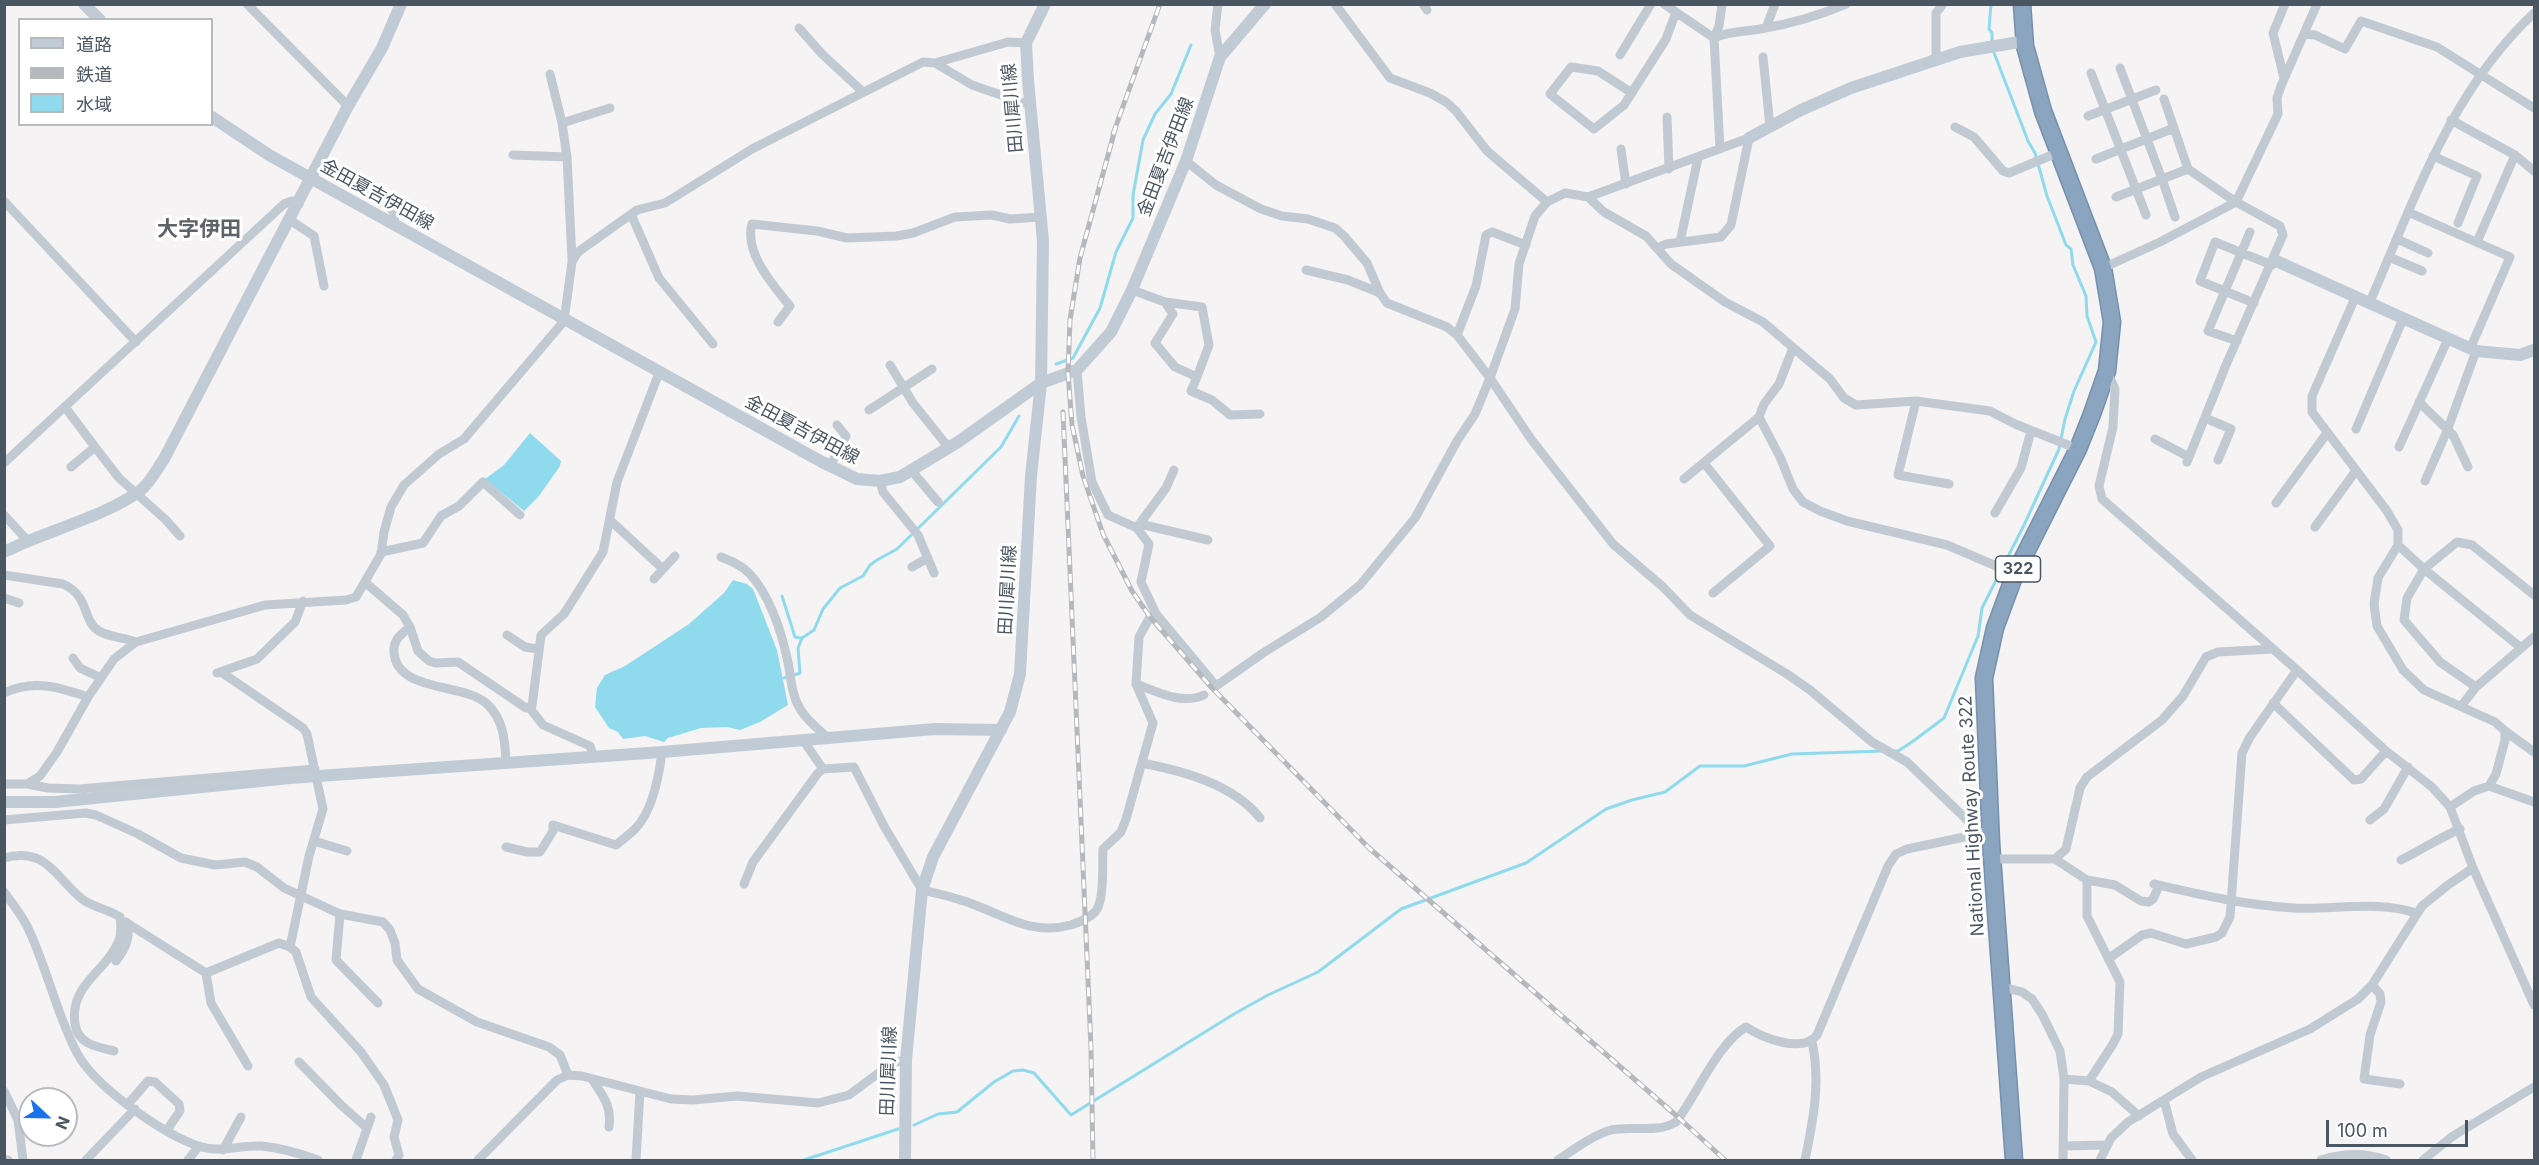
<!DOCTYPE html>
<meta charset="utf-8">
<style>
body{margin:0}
#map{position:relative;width:2539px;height:1165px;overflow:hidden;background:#f5f3f3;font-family:Inter,"Noto Sans JP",sans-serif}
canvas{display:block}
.frame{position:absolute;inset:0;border:6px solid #4a5661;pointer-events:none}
.legend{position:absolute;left:18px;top:18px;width:195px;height:108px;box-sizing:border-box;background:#fff;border:2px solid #b7bbc0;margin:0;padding:8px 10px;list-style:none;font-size:18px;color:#4a5661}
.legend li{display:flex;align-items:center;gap:12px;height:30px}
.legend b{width:30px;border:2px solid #b7bbc0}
.north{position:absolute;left:18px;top:1087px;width:60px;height:60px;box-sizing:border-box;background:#fff;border:2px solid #b7bbc0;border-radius:50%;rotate:112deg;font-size:16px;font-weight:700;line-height:24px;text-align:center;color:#4a5661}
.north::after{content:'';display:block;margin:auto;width:21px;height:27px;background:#1a73e8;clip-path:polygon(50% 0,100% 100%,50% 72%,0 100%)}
.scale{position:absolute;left:2326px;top:1120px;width:142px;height:27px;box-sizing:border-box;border:3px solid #4a5661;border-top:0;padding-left:8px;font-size:18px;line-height:21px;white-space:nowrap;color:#4a5661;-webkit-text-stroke:4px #fff;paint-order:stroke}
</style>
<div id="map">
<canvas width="2539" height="1165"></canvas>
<div class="frame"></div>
<ul class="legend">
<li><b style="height:8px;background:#c1cbd6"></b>道路</li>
<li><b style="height:8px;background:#b5b8bd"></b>鉄道</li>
<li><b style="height:16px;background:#90daee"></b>水域</li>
</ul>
<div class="north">N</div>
<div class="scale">100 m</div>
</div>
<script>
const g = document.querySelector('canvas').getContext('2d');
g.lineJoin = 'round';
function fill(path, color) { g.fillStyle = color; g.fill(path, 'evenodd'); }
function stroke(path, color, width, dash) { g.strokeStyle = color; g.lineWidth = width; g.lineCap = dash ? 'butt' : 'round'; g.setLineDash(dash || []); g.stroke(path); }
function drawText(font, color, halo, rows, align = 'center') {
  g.font = font + ' Inter,"Noto Sans JP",sans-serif'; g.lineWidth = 6; g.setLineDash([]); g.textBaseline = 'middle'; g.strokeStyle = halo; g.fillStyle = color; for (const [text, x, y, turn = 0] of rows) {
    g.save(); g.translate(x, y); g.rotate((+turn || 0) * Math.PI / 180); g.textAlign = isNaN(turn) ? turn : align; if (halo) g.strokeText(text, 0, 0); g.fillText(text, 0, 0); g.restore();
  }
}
const water = new Path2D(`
 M 530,433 L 561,461 L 560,466 L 539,496 L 524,511 L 485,479 L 504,465 Z
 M 733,580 L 747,584 L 753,589 L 777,650 L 788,705 L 760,722 L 740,730 L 727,727 L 701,728 L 668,738 L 664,742 L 645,736 L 623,739 L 618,732 L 609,728 L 595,707 L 597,688 L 605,675 L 625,666 L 689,624 L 724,593 Z`);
const stream = new Path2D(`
 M 1991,4 L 1989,29 L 1992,33 L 1992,43
 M 1056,364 L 1073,358 L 1100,308 L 1116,252 L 1133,218 L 1133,195 L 1143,140 L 1155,114 L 1171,94 L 1191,45
 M 782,596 L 795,637 L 801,638
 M 784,678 L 800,673 L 798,648 L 802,638 L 814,630 L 823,609 L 840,588 L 863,576 L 870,565 L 877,560 L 897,549 L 1001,447 L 1019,416
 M 1893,751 L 1898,751 L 1912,742 L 1944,718 L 1978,636 L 1982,608 L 2024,525 L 2059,449 L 2065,419 L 2074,391 L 2096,342 L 2087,316 L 2086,296 L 2073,265 L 2071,249 L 2066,245 L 2047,196 L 2035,153 L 2028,141 L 1993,50
 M 914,1125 L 938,1114 L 957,1112 L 994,1082 L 1013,1071 L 1023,1070 L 1034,1073 L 1071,1115 L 1234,1014 L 1268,995 L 1318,972 L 1401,909 L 1526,863 L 1606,809 L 1632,800 L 1665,792 L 1700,766 L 1744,766 L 1792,754 L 1883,751
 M 804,1160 L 898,1129`);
const street = new Path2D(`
 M 247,4 L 348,106
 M 1218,4 L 1215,30 L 1220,57
 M 1335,4 L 1390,78 L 1430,93 L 1446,102 L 1456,111 L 1487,151 L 1547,202
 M 1423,4 L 1427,10
 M 1664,4 L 1714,38
 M 799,28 L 822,54 L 862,91
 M 1766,28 L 1775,4
 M 2304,34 L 2315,35 L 2345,49 L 2361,21 L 2437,47 L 2534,108
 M 1714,38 C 1729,31 1744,32 1760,29 C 1790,24 1818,16 1846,4
 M 1620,55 L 1651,4
 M 1763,57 L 1770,127
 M 1936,60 L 1936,13 L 1943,4
 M 935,63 L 972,85 L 1030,105
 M 2120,68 L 2162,179 L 2188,169
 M 2091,73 L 2146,215
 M 550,74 L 562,123
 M 2284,78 L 2273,33 L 2285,4
 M 1632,93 L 1598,71 L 1571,67 L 1550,94 L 1594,129 L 1624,105 L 1666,39 L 1676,12
 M 2164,99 L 2188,169 L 2236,202 L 2280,226 L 2283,235 L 2226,365 L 2187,462
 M 2088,116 L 2156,90
 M 1667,117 L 1669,169
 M 2451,120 L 2515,155 L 2534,171
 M 1955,127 L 1974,137 L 2003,171 L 2009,173 L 2059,152
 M 1621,149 L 1626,184
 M 1720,149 L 1714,38 L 1719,26 L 1722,4
 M 513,155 L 567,157
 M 2433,156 L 2477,176 L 2458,223
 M 2096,159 L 2174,128
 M 1186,161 L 1216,185 L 1261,209 L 1282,216 L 1308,219 L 1335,228 L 1344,236 L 1367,263 L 1380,293 L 1387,303 L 1447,327 L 1457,335 L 1490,378 L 1531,439 L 1613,544 L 1663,587 L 1690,615 L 1787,674 L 1810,690 L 1872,742 L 1907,762 L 1991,843
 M 318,166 L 388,206 C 395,213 397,215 393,224
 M 1588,197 L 1604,212 L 1646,236 L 1671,264 L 1725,302 L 1763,322 L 1830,379 L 1844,398 L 1856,405 L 1916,401 L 1990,411 L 2015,424 L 2078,449
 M 2116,197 L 2162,179 L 2175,217
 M 4,201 L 136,342
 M 2408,212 L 2510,257 L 2470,349
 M 631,214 L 659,278 L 713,344
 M 290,220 L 314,236 L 324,286
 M 2397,239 L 2428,253
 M 1680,242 L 1698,158
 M 2477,242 L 2515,155
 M 2389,257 L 2422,271
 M 572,259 L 567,157 L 562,123 L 610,108
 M 2103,268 L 2160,242 L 2236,202 L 2278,114 L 2277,98 L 2281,86 L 2317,4
 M 1306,270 L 1348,280 L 1380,293
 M 1132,290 L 1165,302 L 1173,314 L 1155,343 L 1175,367 L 1197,377 L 1209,345 L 1202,307 L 1165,302
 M 2355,298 L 2312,396 L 2312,412 L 2387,511 L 2398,530 L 2398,545 L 2378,578 L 2374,604 L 2377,626 L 2403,670 L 2424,690 L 2495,722 L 2505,731 L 2505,740 L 2496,774 L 2489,786 L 2474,791 L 2450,807
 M 2254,303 L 2200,281 L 2215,242 L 2272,265
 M 2369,304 C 2413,203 2451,90 2534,13
 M 778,322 L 790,306 C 773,285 744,253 752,224 L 817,231 L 847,238 L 897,236 L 913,233 L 955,217 L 992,215 L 1010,219 L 1041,217
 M 1457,335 L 1476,286 L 1486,235 L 1492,232 L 1526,245
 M 2237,341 L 2208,331 L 2250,232
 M 1793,348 L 1779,384 L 1764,404 L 1759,417 L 1780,457 L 1793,489 L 1803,502 L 1820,511 L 1847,521 L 1947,545 L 2015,574
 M 890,365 L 913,403 L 949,448
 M 2107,371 L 2115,389 L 2113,427 L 2099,486 L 2102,499 L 2297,670 L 2386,751 L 2432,787 L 2450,807 L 2473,868 L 2534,1005
 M 1197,377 L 1191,391 L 1212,400 L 1230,415 L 1260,414
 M 1916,401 L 1898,475 L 1949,484
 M 2419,402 L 2453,435 L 2468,467
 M 65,407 L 95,447 L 71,467
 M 869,410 L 932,369
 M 2205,418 L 2231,429 L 2218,460
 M 2356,429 L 2403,319
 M 2155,439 L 2189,457
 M 95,447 L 119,478 L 166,520 L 180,536
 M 2399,447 L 2448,339
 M 4,463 L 284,204 L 292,201 L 299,204
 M 1704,463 L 1770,546 L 1713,593
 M 830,466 L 846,436 L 837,425
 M 911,470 L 938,502
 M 1684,479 L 1759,417
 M 880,481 L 883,492 L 918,535 L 934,573
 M 2425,481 L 2447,431 L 2476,351
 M 2276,503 L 2327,433
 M 1995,513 L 2021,468 L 2031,431
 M 4,515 L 27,540
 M 611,521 L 663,569
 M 1140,524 L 1208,540
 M 1138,526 L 1166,488 L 1174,470
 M 2315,527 L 2355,472
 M 2398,545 L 2424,569 L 2457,542 L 2472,545 L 2534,595
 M 381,552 L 423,543 L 441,516 L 459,506 L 483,482 L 520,515
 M 721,557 C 731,561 741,565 749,573 C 769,594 781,630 787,658 C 791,673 790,688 797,703 C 803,717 817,728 828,738
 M 912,567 L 928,558
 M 4,575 L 63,584 C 90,596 82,621 99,631 C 109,637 125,638 136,642
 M 654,579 L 675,556
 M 366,583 L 403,615 L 410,627 L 418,651 L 429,661 L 436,663 L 458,662 L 526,708 L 532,706 L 541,635 L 564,614 L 603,552 L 617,482 L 659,373
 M 4,598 L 19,603
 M 1156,614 L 1216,686 L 1263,653 L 1321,617 L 1360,585 L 1415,518 L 1457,441 L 1475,414 L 1490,378 L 1515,309 L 1519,264 L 1535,216 L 1547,202 L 1565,193 L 1588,197 L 1749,138 L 1731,225 L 1721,237 L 1666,244 L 1657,248
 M 410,627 C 401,634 393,640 394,652 C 396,692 463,683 486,703 C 504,719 505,741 506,763
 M 507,635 L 525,647 L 538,649
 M 73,658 L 80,668 L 101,678
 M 221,672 L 303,728 L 307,734 L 323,809 L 309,856 L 290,947
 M 217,673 L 257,659 L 295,622 L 303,601
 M 1136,684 C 1158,692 1182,705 1204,695
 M 2476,687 L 2440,662 L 2404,620 L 2407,598 L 2424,569 L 2520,647
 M 4,693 C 33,679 59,687 88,697
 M 2273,703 L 2354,780 L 2361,779 L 2386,751
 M 2462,705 L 2476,687 L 2534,637
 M 529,707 L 543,725 L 590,746 L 594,757
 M 2505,731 L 2534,752
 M 803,740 L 823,769 L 854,767 L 884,826 L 922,890 C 939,894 958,898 975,905 C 1009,918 1033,935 1071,925 C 1080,922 1088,919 1095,912 C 1105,901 1102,864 1103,849 L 1121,832 L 1126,819 L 1153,723 L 1136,684 L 1139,637 L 1150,617 L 1156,614 L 1141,582 L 1149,544 L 1137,528 L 1108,515 L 1092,482 L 1081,417 L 1077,370
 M 1142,763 C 1183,771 1233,784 1260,818
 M 4,784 L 27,784 L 40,776 L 57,752 L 88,697 L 114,659 L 136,642 L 265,605 L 346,600 L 356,597 L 381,554 L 384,532 L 391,507 L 404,485 L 439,454 L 464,439 L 564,321 L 572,262 L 578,252 L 637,210 L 665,203 L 752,149 L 923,62 L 935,63 L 1008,42 L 1026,43
 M 27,784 L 48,788 L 79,789 L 315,769
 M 2489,786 L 2534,802
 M 4,820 L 86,813 L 96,815 L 138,834 L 181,858 L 215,865 L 245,862 L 257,867 L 284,888 L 340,914 L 383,922 L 390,930 L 395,943 L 397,960 L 418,989 L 477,1022 L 549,1047 L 560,1055 L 568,1075
 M 2370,820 L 2384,809 L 2408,767
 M 314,841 L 347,851
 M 506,847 L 527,852 L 540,852 L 553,831 L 553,825 L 616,845 C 622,840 629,835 635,829 C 653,811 659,776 662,752
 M 4,858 C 46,846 56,878 82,899 C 92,907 108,909 120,917 C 121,924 122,932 119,940 C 107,972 69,984 75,1024 C 78,1044 96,1047 114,1051
 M 1993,859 L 2055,859 L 2066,849 L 2080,788 L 2087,777 L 2162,720 L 2183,696 L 2206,657 L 2218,652 L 2273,649
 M 2055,859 L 2087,880 L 2087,916 L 2120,982 L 2118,1034 L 2113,1044 L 2089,1081 L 2112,1092 L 2139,1116
 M 2401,860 C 2421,850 2439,838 2460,829
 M 2087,880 L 2115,885 L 2141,901 L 2149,902 L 2153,899 L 2159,886
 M 744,884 L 753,862 L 818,773 L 823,769
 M 2154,884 C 2202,895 2244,905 2294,908 C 2334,910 2378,900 2416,913
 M 4,892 C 12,903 21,914 27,926 C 47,967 56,1013 77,1053 C 95,1087 162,1133 198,1146 C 219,1153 240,1145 261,1146 C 282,1148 299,1153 318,1160
 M 340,914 L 336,960 L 378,1003
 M 127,923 L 206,973 L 279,943 L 290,947 L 296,952 L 311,997 L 361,1052 L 384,1085 L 398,1120 L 394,1137 L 399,1155 L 396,1160
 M 2108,959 L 2142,935 L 2151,933 L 2186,944 L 2216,937 L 2222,933 L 2230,917 L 2242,753 L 2250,737 L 2297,670
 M 116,961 C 125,949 132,937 126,922
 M 206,973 L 211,1003 L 248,1066
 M 2372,985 L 2380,994 L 2381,1002 L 2370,1035 L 2364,1079 L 2400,1084
 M 2003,987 L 2022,992 L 2032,999 L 2042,1014 L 2060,1051 L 2064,1079
 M 299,1062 L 341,1105 L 367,1128
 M 592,1079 C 603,1096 612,1106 609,1127
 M 4,1091 L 18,1120 L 23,1160
 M 2164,1100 L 2173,1134 L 2192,1160
 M 128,1104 L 148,1081 L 155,1082 L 179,1104 L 180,1111 L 167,1130
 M 2063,1146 L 2107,1145
 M 223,1150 L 241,1117
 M 4,1159 L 8,1160
 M 86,1160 L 135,1109
 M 188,1160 L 199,1146
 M 356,1160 L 371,1117
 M 478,1160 L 557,1080 L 568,1075 L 582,1076 L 671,1099 L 693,1100 L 737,1096 L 818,1103 L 849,1095 L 892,1063 L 906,1060
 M 636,1160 L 640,1091
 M 1558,1160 C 1573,1150 1593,1135 1611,1130 C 1633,1125 1656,1134 1676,1122 C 1696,1096 1718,1043 1746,1027 C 1763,1038 1802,1054 1817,1035 L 1888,866 L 1896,854 L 1907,849 L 1974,835 L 1982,839
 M 1805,1160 C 1813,1121 1821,1082 1812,1042
 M 2063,1160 L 2064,1079 L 2089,1081
 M 2100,1160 L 2111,1138 L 2128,1122 L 2201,1077 L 2310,1029 L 2358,999 L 2372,985 L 2422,906 L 2448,885 L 2473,868
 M 2321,1160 C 2343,1153 2364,1152 2386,1160
 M 2423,1160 L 2453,1136 L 2534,1087`);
const secondary = new Path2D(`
 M 84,4 L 100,20
 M 212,117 L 269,155 L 822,462 L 857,479 L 880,481 L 900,477 L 958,442 L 1041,383 L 1077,370 L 1111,332 L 1131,292 L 1186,161 L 1220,57 L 1265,4
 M 1749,138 L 1801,110 L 1851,88 L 1960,52 L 2025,41
 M 2274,260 L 2476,351 L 2520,355 L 2534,350
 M 4,552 C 45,531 107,516 141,490 C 150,483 157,469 164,459 L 348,106 L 382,48 L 401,4
 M 4,802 L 55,802 L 290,778 L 662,752 L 935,729 L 1001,730
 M 905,1160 L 906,1060 L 922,890 L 933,857 L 1010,712 L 1020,674 L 1031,476 L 1041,383 L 1043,241 L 1028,80 L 1026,43 L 1045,4`);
const highway = new Path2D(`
 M 2014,1160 L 1991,843 L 1984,678 L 1995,628 L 2015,574 L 2078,449 L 2092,414 L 2107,371 L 2112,322 L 2103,268 L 2043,111 L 2025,46 L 2022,4`);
const rail = new Path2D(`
 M 1116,126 L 1080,258 L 1070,320 L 1068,373 L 1072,425 L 1083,476 L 1103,534 L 1132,591 L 1150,617 L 1212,688 L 1369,848 L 1679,1118 L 1725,1160
 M 1113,134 L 1160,4
 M 1063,412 L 1091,1048 L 1093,1160`);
const shields = [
 [2018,569,45]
];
const shieldNames = [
 ["322",2018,569]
];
const streetNames = [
 ["田川犀川線",1013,108,-95],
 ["金田夏吉伊田線",1166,157,-69],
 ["金田夏吉伊田線",377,195,29],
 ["金田夏吉伊田線",802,430,28],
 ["田川犀川線",1008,590,-87],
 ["National Highway Route 322",1972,816,-93],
 ["田川犀川線",889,1071,-88]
];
const quarterNames = [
 ["大字伊田",199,230]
];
fill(water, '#90daee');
stroke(stream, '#90daee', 3);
stroke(highway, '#7690ad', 19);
stroke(street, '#c1cad2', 9);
stroke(secondary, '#c1cbd6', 12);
stroke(highway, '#8ba5c1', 16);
stroke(rail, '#b5b8bd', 5);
stroke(rail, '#fff', 3, [9]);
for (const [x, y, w] of shields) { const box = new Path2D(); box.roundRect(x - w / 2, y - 13, w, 26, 4.5); g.fillStyle = '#fff'; g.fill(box); stroke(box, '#4a5661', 1.5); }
drawText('bold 16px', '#4a5661', null, shieldNames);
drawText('18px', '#4a5661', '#fff', streetNames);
drawText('bold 21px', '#5f6368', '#fff', quarterNames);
</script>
